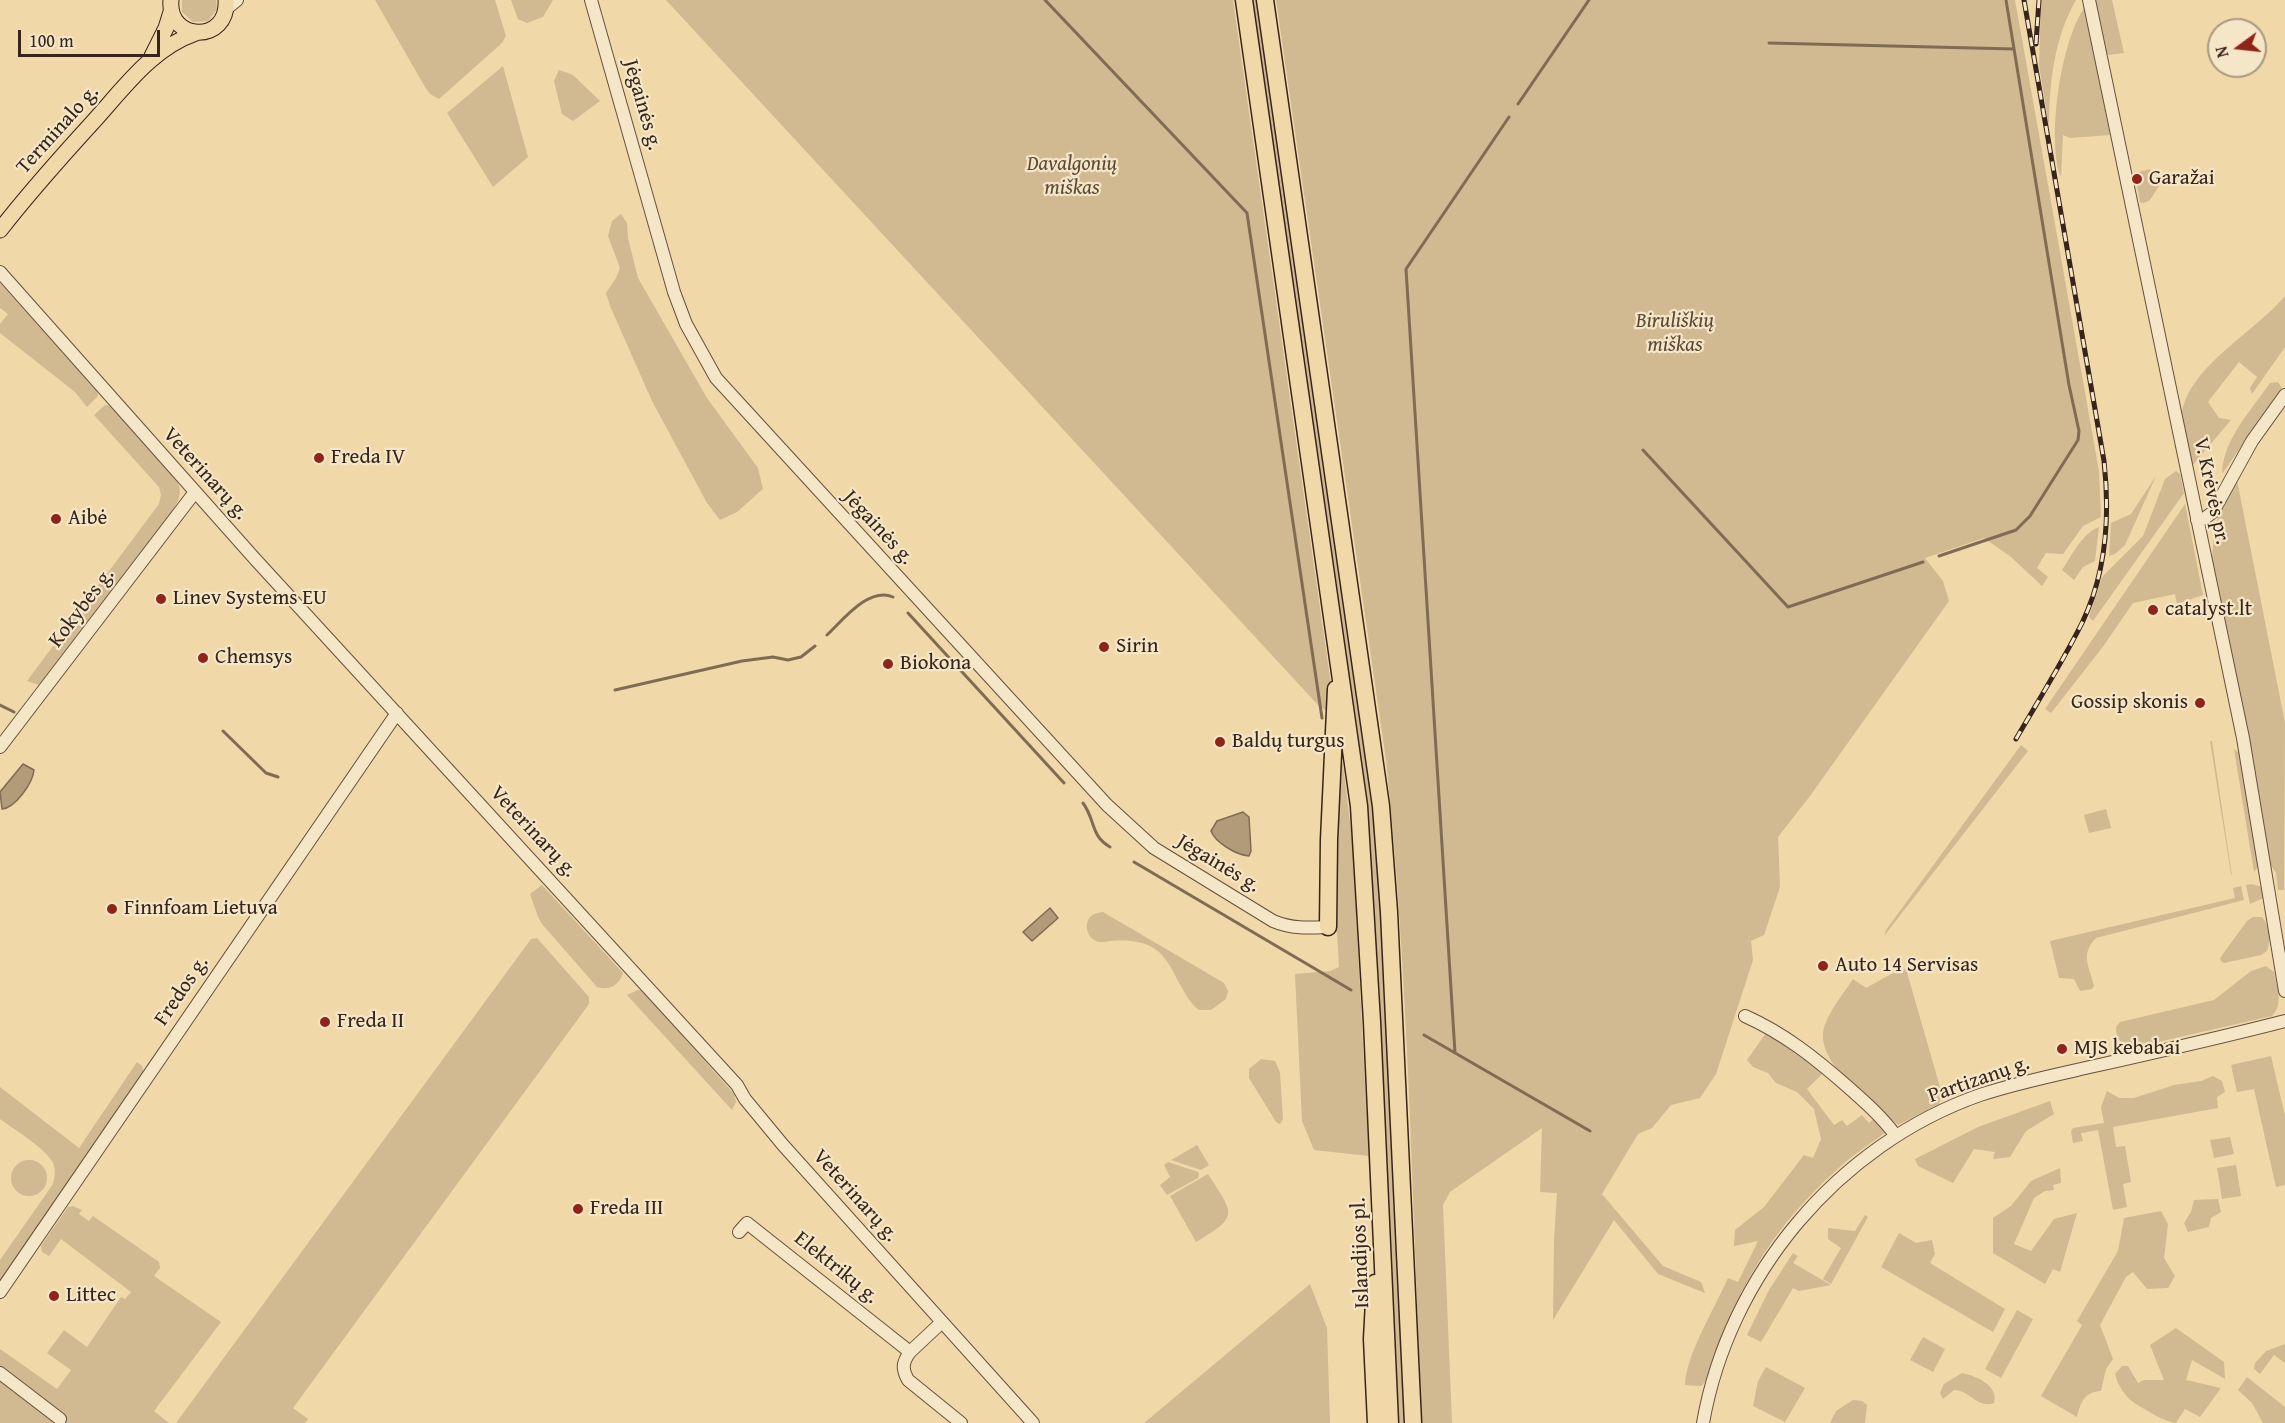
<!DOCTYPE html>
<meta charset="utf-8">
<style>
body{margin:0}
#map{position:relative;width:2285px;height:1423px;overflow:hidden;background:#f0d8a9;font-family:"Gentium Book Plus",serif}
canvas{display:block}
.north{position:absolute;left:2207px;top:18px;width:60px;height:60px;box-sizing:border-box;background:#f5e6c7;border:2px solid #a99882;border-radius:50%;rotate:255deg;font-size:16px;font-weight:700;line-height:24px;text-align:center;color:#37241b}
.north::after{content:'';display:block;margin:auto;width:21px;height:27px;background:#8f2418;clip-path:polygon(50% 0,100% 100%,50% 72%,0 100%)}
.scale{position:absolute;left:18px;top:30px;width:142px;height:27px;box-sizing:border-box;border:3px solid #37241b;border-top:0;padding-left:8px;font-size:18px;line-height:21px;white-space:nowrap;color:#37241b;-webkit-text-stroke:4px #f5e6c7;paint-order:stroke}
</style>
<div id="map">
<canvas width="2285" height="1423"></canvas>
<div class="north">N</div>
<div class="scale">100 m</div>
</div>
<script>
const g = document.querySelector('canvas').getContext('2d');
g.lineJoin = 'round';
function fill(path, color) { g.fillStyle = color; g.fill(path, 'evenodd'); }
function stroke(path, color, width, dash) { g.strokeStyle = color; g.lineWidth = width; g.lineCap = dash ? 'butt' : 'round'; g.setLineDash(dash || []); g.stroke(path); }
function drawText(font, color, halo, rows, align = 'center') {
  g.font = font + ' "Gentium Book Plus",serif'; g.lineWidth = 4.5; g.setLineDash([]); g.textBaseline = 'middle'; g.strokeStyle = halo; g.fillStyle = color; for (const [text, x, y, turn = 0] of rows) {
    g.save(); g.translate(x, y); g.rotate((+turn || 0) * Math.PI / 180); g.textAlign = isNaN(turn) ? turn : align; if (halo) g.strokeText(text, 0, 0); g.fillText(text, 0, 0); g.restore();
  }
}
const green = new Path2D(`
 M 182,0 L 216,0 L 217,9 L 208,21 L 193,22 L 182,12 Z
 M 375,0 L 495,0 L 506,36 L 502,43 L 439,99 L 430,94 L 425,87 Z
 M 511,0 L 553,0 L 543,17 L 527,23 L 518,19 Z
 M 666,0 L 1233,0 L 1331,685 L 1331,714 L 1318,705 Z
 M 1250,0 L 1260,0 L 1377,830 L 1400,1277 L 1404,1423 L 1398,1423 L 1378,996 Z
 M 1276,0 L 2015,0 L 2099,471 L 2101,517 L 2083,526 L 2063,554 L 2046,553 L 2037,568 L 2048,577 L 2042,586 L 2011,557 L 1984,538 L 1925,558 L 1943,581 L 1949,601 L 1810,796 L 1778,837 L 1780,887 L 1764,935 L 1751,941 L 1753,960 L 1716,1074 L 1700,1098 L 1671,1105 L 1652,1128 L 1638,1134 L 1602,1194 L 1663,1266 L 1701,1282 L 1705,1293 L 1658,1274 L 1614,1220 L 1553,1320 L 1554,1240 L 1557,1193 L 1540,1192 L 1542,1128 L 1450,1192 L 1443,1205 L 1452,1423 L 1422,1423 C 1412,1202 1409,980 1386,760 Z
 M 2041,0 L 2076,0 C 2054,38 2049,85 2049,128 L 2039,65 Z
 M 2095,0 L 2112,0 L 2124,53 L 2109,55 L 2106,53 Z
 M 2085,7 L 2110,135 L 2070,138 L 2063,135 L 2061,177 C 2046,141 2061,39 2085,7 Z
 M 503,66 L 528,157 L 493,187 L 447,113 Z
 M 559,70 L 573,75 L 600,101 L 573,121 L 562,114 L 554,81 Z
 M 2150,169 L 2159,186 L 2150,200 L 2144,203 L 2140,202 L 2135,173 Z
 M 621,214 L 627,223 L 628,238 L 638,278 L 707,398 L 758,468 L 763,489 L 737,512 L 720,520 L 707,503 L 652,401 L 610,306 L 606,293 L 616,278 L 620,268 L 608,236 L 612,221 Z
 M 0,283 L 97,390 L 98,396 L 87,407 L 75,392 L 0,333 L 0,324 L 8,314 L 0,308 Z
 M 2285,296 L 2285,347 L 2252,394 L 2250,388 L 2257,377 L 2239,362 L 2208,402 L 2219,418 L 2231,420 L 2192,466 C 2189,452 2179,425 2182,412 C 2191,365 2255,332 2285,296 Z
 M 2278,382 L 2282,388 L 2222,474 C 2223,439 2251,411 2270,383 Z
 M 105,405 L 111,406 C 126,423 173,469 179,486 C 182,496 176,505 171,513 L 39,685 L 27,681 L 159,504 L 161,495 L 159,487 L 94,415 Z
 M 2176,471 L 2180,474 L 2184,493 L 2093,621 L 2089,617 L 2102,577 L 2143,536 L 2165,479 Z
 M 2236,475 L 2285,723 L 2284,890 L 2278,890 L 2276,873 L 2268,861 L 2239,696 L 2212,561 L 2214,531 L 2220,510 Z
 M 2156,476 L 2125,545 L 2115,554 L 2109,556 L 2111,523 L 2131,514 Z
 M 2185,504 L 2203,595 L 2177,604 L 2175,594 L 2133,603 L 2102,648 L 2051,713 L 2045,709 Z
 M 2099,527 L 2095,561 L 2083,567 L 2074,580 L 2062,570 C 2071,557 2083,532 2099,527 Z
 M 1339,733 L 1352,838 L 1369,1156 L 1314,1150 L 1302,1121 L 1295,974 L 1330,971 L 1339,967 L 1336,915 Z
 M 2210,741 L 2212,741 L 2232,876 L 2231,874 Z
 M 2021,745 L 2028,751 L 1884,936 L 1886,930 Z
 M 2234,749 L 2239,753 L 2259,866 L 2254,872 Z
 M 2106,809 L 2111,828 L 2089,833 L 2084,815 Z
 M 2252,884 L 2262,887 L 2263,898 L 2250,904 L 2246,885 Z
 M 542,885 L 623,973 C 619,985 610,991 597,987 L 542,924 L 538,917 L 530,894 Z
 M 2241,886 L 2244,900 L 2096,938 C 2080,954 2089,966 2094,986 L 2092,989 L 2080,991 L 2074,979 L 2059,978 L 2050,941 L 2235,898 L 2233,888 Z
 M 1103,912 L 1224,983 L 1228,991 L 1226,999 L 1211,1010 L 1199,1010 C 1181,996 1176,968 1159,952 C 1145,940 1127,940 1110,941 C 1105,942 1100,943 1096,941 C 1087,937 1084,924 1090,917 C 1094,913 1098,913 1103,912 Z
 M 2253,917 L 2262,917 C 2270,927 2271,939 2267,951 L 2261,955 L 2224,963 L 2221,961 L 2220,958 L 2247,921 Z
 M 537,938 L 589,997 L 589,1004 L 293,1408 L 308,1419 L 305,1423 L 176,1423 L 531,939 Z
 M 2266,966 L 2274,972 C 2277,988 2284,1003 2272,1016 L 2136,1047 C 2123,1047 2116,1041 2116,1027 L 2120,1022 L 2214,1000 L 2251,971 Z
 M 1906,969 L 1942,1094 L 1939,1104 L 1898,1125 C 1874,1104 1808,1060 1826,1022 C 1832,1007 1844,993 1853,979 L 1866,988 L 1895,972 Z
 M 638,990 L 642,990 L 734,1094 L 736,1102 L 732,1110 L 627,995 Z
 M 1766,1033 L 1825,1071 L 1807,1089 L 1834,1125 L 1842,1120 L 1847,1126 L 1862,1115 L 1869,1123 L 1876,1117 L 1885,1126 L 1885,1133 C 1870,1144 1854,1154 1841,1166 C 1770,1228 1734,1294 1705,1382 L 1701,1386 L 1685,1385 C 1686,1354 1716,1306 1728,1278 L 1738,1282 L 1758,1241 L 1734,1246 L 1735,1230 L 1764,1207 L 1804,1155 L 1813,1158 L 1821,1139 L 1814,1109 L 1797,1092 L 1776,1083 L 1768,1073 L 1753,1067 L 1747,1060 Z
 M 2271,1056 L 2285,1116 L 2285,1185 L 2276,1187 L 2254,1089 L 2237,1092 L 2231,1065 Z
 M 1261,1059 L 1275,1061 L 1280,1072 L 1283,1119 L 1280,1124 L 1276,1122 L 1249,1078 L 1249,1069 Z
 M 137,1062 L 142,1066 L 144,1074 L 0,1281 L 0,1260 L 53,1184 C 55,1177 56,1167 52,1161 C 40,1144 16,1131 0,1119 L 0,1087 L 79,1148 Z
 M 2213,1076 L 2222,1081 L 2225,1092 L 2217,1097 L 2218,1108 L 2113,1127 L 2116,1147 L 2125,1146 L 2131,1182 L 2123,1184 L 2127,1207 L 2113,1210 L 2098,1130 L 2081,1133 L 2083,1141 L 2073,1143 L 2071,1131 L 2073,1128 L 2104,1123 L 2101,1107 L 2107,1091 L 2119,1098 L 2134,1098 L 2174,1085 L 2201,1081 Z
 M 2050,1101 L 2054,1114 L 2026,1131 L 2010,1157 L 1993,1159 L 1995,1152 L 1974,1149 L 1953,1183 L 1918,1166 L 1915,1159 L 1978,1127 Z
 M 2230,1137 L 2234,1154 L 2214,1158 L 2210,1140 Z
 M 1197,1145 L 1209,1165 L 1201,1170 L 1171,1160 Z
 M11 1178a18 18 0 1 1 36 0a18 18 0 1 1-36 0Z
 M 1168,1162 L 1198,1172 L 1199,1174 L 1198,1178 L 1167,1195 L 1160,1185 L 1170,1177 L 1164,1165 Z
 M 2236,1165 L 2241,1196 L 2222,1199 L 2217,1168 Z
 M 2060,1168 L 2061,1183 L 2053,1185 L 2054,1190 L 2045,1191 L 2034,1198 L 2014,1244 L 2031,1251 L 2054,1219 L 2077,1213 L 2060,1272 L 2053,1269 L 2045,1284 L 1993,1253 L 1993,1218 L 2011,1206 L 2031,1181 Z
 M 1208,1174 C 1234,1215 1240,1216 1196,1242 L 1170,1196 Z
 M 2218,1199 L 2221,1212 L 2211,1218 L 2209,1227 L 2188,1232 L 2184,1223 L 2191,1212 L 2194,1200 Z
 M 73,1206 L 82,1210 L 79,1214 L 89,1221 L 93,1216 L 159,1262 L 160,1268 L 154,1276 L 221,1322 L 154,1411 L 169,1423 L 0,1423 L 0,1349 L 57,1389 L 71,1370 L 47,1353 L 64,1330 L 87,1347 L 121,1297 L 125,1299 L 131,1292 L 61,1239 L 49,1256 L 42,1252 L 41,1246 L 68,1207 Z
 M 2161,1211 L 2168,1224 L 2164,1258 L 2175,1276 L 2168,1288 L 2147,1289 L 2133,1272 L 2126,1277 L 2100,1325 L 2113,1359 L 2106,1369 L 2101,1391 C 2084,1392 2081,1402 2077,1417 L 2041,1396 L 2082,1325 L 2077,1321 L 2118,1251 L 2124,1218 Z
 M 1865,1215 L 1868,1217 L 1831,1284 L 1823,1279 L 1841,1248 L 1828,1239 L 1828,1228 L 1855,1231 Z
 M 1899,1233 L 1916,1243 L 1932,1240 L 1935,1254 L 1930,1263 L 2005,1309 L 1993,1332 L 1881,1267 Z
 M 1793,1253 L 1798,1256 L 1793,1263 L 1831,1285 L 1799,1291 L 1793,1288 L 1761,1342 L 1747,1335 L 1769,1290 Z
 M 1310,1284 L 1327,1328 L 1330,1423 L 1144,1423 Z
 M 2017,1310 L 2033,1319 L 2001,1378 L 1985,1369 Z
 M 2176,1328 L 2224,1362 L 2225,1379 L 2192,1360 L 2186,1380 L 2221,1388 L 2200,1417 L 2185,1409 L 2176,1423 C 2167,1423 2142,1408 2133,1402 C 2125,1396 2117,1384 2115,1374 L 2122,1366 L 2128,1366 L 2138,1383 L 2144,1380 L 2164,1380 L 2150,1345 Z
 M 1923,1337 L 1945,1349 L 1933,1372 L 1910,1360 Z
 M 2285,1344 L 2285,1363 L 2274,1355 L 2260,1374 L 2254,1369 L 2255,1363 L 2266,1351 Z
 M 1766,1367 L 1805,1388 L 1785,1422 L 1753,1406 L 1758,1381 Z
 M 1962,1373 C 1976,1376 1999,1385 1994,1403 C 1977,1409 1970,1390 1954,1390 L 1943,1399 L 1940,1393 L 1944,1384 Z
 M 2247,1377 L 2285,1407 L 2285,1423 L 2263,1423 L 2252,1403 L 2238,1390 Z
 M 1853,1400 L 1862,1401 L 1867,1405 L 1865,1423 L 1830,1423 L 1836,1411 Z`);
const water = new Path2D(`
 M 23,764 L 34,770 C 33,783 15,808 2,809 L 0,792 Z
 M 1243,812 L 1249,817 L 1251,851 L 1249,856 C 1236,855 1215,842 1211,831 L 1217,821 Z
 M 1050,908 L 1058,918 L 1032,941 L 1023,932 Z`);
const stream = new Path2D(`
 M 1045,0 L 1247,213 L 1322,718
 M 1769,43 L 2014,49
 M 1518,104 L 1589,0
 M 1643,450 L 1788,607 L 1923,562
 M 1939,556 L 2016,530 L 2030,516 L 2078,440 L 2079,431 L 2069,385 L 2006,0
 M 908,613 L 1064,783
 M 827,635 C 842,621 869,586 893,597
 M 615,690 L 742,661 L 773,657 L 788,660 L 801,657 L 815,646
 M 0,705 L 14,712
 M 223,731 L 266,773 L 278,777
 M 1083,803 C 1096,821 1090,835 1110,847
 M 1134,862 L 1351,990
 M 1424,1035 L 1590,1131
 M 1455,1053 L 1406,269 L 1509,117`);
const minor = new Path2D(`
 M 591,0 L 674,292 L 686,324 L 716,378 L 1107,805 L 1154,848 L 1273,921 C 1292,929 1308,928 1328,927
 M 2089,0 L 2243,738 L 2285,991
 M 226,9 L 237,0
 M 0,272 L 255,559 L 737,1085 L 745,1099 L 783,1145 L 1033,1423
 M 2197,520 L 2205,518 L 2213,512 L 2252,441 L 2285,395
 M 0,747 L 195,492
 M 1745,1016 C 1785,1034 1815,1058 1848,1087 C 1865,1102 1882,1117 1896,1136
 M 739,1232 L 747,1223 L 910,1352 L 942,1322
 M 0,1292 L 397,713
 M 910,1352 C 902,1363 902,1369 908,1380 L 961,1423
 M 0,1373 L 60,1419
 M 1703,1423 C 1729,1275 1838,1145 1980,1095 C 2019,1082 2060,1074 2099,1065 C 2161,1051 2223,1037 2285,1021`);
const major = new Path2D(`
 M 171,0 C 167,42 229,44 226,0
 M 152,56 L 166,28 L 171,12
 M 0,230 C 29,193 61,157 93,122 C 124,88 152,48 196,33`);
const highway = new Path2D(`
 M 1244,0 L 1359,806 L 1372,1022 L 1390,1423
 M 1265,0 L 1381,806 L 1389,912 L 1413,1423
 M 1328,927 L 1329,840 L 1336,689
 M 1375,1283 L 1372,1339 L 1376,1423`);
const rail = new Path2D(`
 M 2036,44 L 2039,0
 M 2016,739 C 2038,701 2062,663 2082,623 C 2106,574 2110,515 2104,461 L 2024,0`);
const markers = [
 [2137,179,6,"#8f2418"],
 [319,458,6,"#8f2418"],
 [56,519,6,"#8f2418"],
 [161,599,6,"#8f2418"],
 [2153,610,6,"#8f2418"],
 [1104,647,6,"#8f2418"],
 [203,658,6,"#8f2418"],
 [888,664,6,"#8f2418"],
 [2200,703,6,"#8f2418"],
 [1220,742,6,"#8f2418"],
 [112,909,6,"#8f2418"],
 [1823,966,6,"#8f2418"],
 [325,1022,6,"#8f2418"],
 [2062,1049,6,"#8f2418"],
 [578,1209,6,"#8f2418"],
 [54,1296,6,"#8f2418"]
];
const streetNames = [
 ["Jėgainės g.",642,105,74],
 ["Terminalo g.",58,130,-48],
 ["Veterinarų g.",205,474,48],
 ["V. Krėvės pr.",2211,491,78],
 ["Jėgainės g.",878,528,47],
 ["Kokybės g.",82,608,-53],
 ["Veterinarų g.",533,832,47],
 ["Jėgainės g.",1218,864,31],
 ["Fredos g.",182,991,-56],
 ["Partizanų g.",1979,1080,-19],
 ["Veterinarų g.",855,1196,48],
 ["Islandijos pl.",1361,1253,-92],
 ["Elektrikų g.",836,1268,39]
];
const parkNames = [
 ["Davalgonių",1072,165],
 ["miškas",1072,189],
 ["Biruliškių",1675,322],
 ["miškas",1675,346]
];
const poiNames = [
 ["Garažai",2149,179],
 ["Freda IV",331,458],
 ["Aibė",68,519],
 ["Linev Systems EU",173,599],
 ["catalyst.lt",2165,610],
 ["Sirin",1116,647],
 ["Chemsys",215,658],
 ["Biokona",900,664],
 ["Gossip skonis",2188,703,"right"],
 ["Baldų turgus",1232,742],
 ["Finnfoam Lietuva",124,909],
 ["Auto 14 Servisas",1835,966],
 ["Freda II",337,1022],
 ["MJS kebabai",2074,1049],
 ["Freda III",590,1209],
 ["Littec",66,1296]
];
fill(green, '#d1b991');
fill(water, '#b19b79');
stroke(water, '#806b53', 1.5);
stroke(stream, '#806b53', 3);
stroke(minor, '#65513e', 14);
stroke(major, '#37241b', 17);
stroke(highway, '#37241b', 19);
stroke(minor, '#f5e6c7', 12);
stroke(major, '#f0d8a9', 15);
stroke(highway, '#f0d8a9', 16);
stroke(rail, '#37241b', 5);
stroke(rail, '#f5e6c7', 3, [9]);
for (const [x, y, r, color] of markers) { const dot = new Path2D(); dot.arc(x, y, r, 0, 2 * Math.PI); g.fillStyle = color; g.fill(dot); stroke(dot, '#f5e6c7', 2); }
drawText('21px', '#37241b', '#f5e6c7', streetNames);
drawText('italic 21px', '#5e4938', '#f5e6c7', parkNames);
drawText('21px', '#37241b', '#f5e6c7', poiNames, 'left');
</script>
